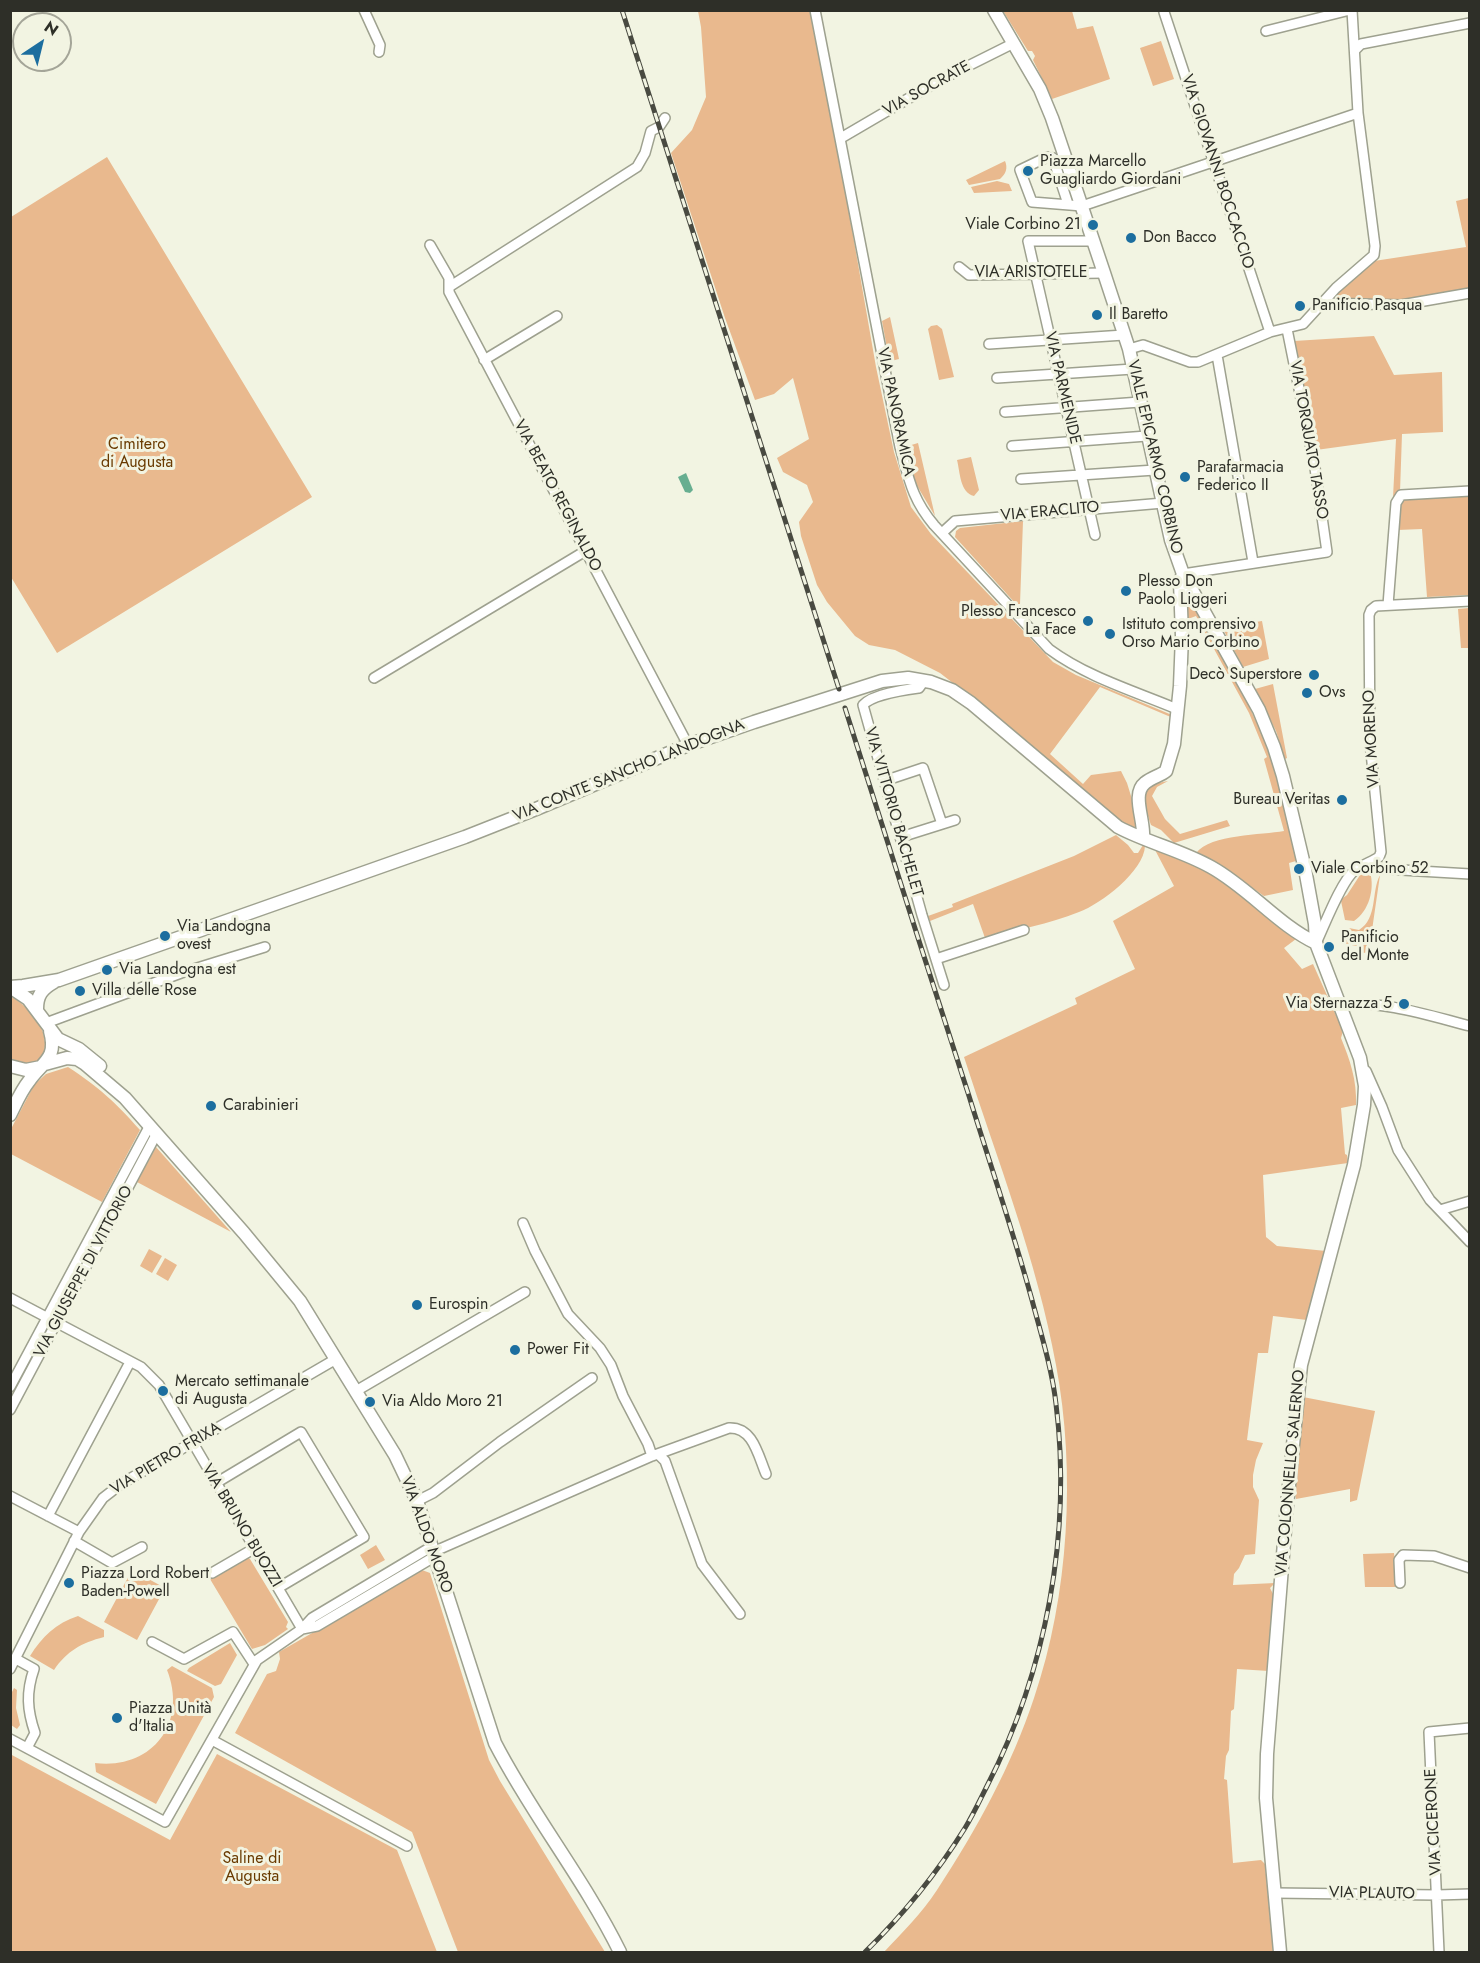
<!DOCTYPE html>
<meta charset="utf-8">
<style>
body{margin:0}
#map{position:relative;width:1480px;height:1963px;overflow:hidden;background:#f2f4e2;font-family:Jost,sans-serif}
canvas{display:block}
.frame{position:absolute;inset:0;border:12px solid #2e2f28;pointer-events:none}
.north{position:absolute;left:12px;top:12px;width:60px;height:60px;box-sizing:border-box;background:#f2f4e2;border:2px solid #a4a598;border-radius:50%;rotate:35deg;font-size:16px;font-weight:700;line-height:24px;text-align:center;color:#2e2f28}
.north::after{content:'';display:block;margin:auto;width:21px;height:27px;background:#1c6e9f;clip-path:polygon(50% 0,100% 100%,50% 72%,0 100%)}
</style>
<div id="map">
<canvas width="1480" height="1963"></canvas>
<div class="frame"></div>
<div class="north">N</div>
</div>
<script>
const g = document.querySelector('canvas').getContext('2d');
g.lineJoin = 'round';
function fill(path, color) { g.fillStyle = color; g.fill(path, 'evenodd'); }
function stroke(path, color, width, dash) { g.strokeStyle = color; g.lineWidth = width; g.lineCap = dash ? 'butt' : 'round'; g.setLineDash(dash || []); g.stroke(path); }
function drawText(font, color, halo, rows, align = 'center') {
  g.font = font + ' Jost,sans-serif'; g.lineWidth = 6; g.setLineDash([]); g.textBaseline = 'middle'; g.strokeStyle = halo; g.fillStyle = color; for (const [text, x, y, turn = 0] of rows) {
    g.save(); g.translate(x, y); g.rotate((+turn || 0) * Math.PI / 180); g.textAlign = isNaN(turn) ? turn : align; if (halo) g.strokeText(text, 0, 0); g.fillText(text, 0, 0); g.restore();
  }
}
const green = new Path2D(`
 M 698,11 L 810,11 L 839,155 L 876,367 L 894,452 L 911,507 L 931,534 L 1053,662 L 1076,675 L 1172,715 L 1173,718 L 1100,687 L 1050,754 L 1083,784 L 1091,775 L 1121,771 L 1127,783 L 1139,822 L 1138,828 L 1129,827 L 1119,821 L 989,711 L 940,673 L 895,650 L 869,645 L 855,636 L 827,602 L 817,585 L 801,536 L 799,522 L 813,502 L 807,485 L 783,472 L 777,458 L 809,439 L 793,378 L 774,394 L 755,400 L 725,318 L 671,153 L 692,130 L 706,97 L 701,27 Z
 M 1003,11 L 1072,11 L 1077,29 L 1093,26 L 1110,79 L 1052,99 L 1033,60 L 1035,56 L 1032,51 L 1028,51 Z
 M 1161,41 L 1174,79 L 1153,86 L 1140,48 Z
 M 107,157 L 312,497 L 57,653 L 11,577 L 11,217 Z
 M 1005,161 C 1008,168 1006,174 1000,179 L 969,185 L 966,180 Z
 M 997,181 L 1009,184 L 1012,191 L 974,193 L 971,187 Z
 M 1469,198 L 1469,291 L 1401,302 L 1335,302 L 1332,298 L 1333,294 L 1374,261 L 1466,247 L 1456,201 Z
 M 890,317 L 899,359 L 891,361 L 889,359 L 882,321 Z
 M 937,325 L 942,329 L 954,377 L 939,380 L 928,329 L 931,326 Z
 M 1374,336 L 1394,375 L 1442,372 L 1443,432 L 1402,434 L 1400,492 L 1393,497 L 1396,439 L 1316,450 L 1294,341 Z
 M 918,443 L 935,516 L 916,484 L 906,449 L 908,446 Z
 M 971,457 L 979,490 L 974,496 C 960,493 960,472 957,460 Z
 M 1470,495 L 1469,595 L 1427,597 L 1422,529 L 1397,530 L 1399,503 L 1402,499 Z
 M 1023,521 L 1020,604 L 1016,604 L 955,537 L 956,531 L 960,528 Z
 M 1186,589 C 1211,635 1238,680 1259,728 C 1278,770 1286,816 1296,861 L 1289,863 L 1293,890 L 1264,896 L 1220,865 L 1196,853 C 1211,834 1262,835 1284,831 L 1264,759 L 1267,757 L 1249,713 L 1196,616 L 1188,619 Z
 M 1469,608 L 1469,648 L 1461,648 L 1458,609 Z
 M 1262,621 L 1269,659 L 1243,667 L 1222,627 Z
 M 1273,684 L 1287,758 L 1285,759 L 1276,731 L 1255,689 Z
 M 1168,781 L 1157,787 L 1152,796 L 1165,819 L 1180,834 L 1227,820 L 1230,826 L 1174,843 L 1161,830 L 1151,825 C 1144,803 1137,785 1168,781 Z
 M 1116,835 L 1128,845 L 1134,853 L 1138,853 L 1143,845 L 1145,846 C 1144,871 1101,904 1079,912 C 1049,924 1016,930 985,938 L 973,904 L 930,921 L 928,916 L 953,907 L 952,904 L 1074,856 Z
 M 1154,848 C 1207,867 1257,898 1296,939 L 1284,948 L 1302,969 L 1313,964 L 1343,1031 L 1341,1038 C 1350,1060 1357,1080 1356,1105 L 1341,1108 L 1345,1154 L 1347,1155 L 1348,1163 L 1263,1175 L 1266,1237 L 1277,1246 L 1326,1251 L 1307,1320 L 1273,1316 L 1268,1353 L 1258,1353 L 1247,1440 L 1263,1443 L 1256,1460 L 1253,1475 L 1253,1487 L 1259,1500 L 1255,1554 L 1245,1555 L 1239,1568 L 1234,1574 L 1233,1585 L 1275,1583 L 1270,1588 L 1273,1594 L 1273,1602 L 1269,1671 L 1237,1669 L 1234,1709 L 1231,1711 L 1229,1750 L 1226,1756 L 1224,1779 L 1227,1780 L 1233,1863 L 1261,1860 L 1265,1864 L 1273,1952 L 884,1952 C 902,1933 922,1913 937,1890 C 976,1831 1012,1765 1034,1698 C 1069,1596 1076,1471 1056,1365 C 1037,1260 997,1159 964,1057 L 1077,1004 L 1075,998 L 1135,969 L 1113,921 L 1174,886 Z
 M 1366,871 L 1370,872 C 1375,889 1369,911 1354,921 L 1345,920 L 1341,901 L 1339,901 L 1347,895 L 1362,872 Z
 M 1380,875 L 1369,951 L 1366,953 L 1358,952 L 1358,946 L 1345,944 L 1344,939 L 1351,938 L 1349,928 L 1359,930 C 1378,918 1371,892 1380,875 Z
 M 10,996 C 31,1007 55,1036 41,1060 C 30,1065 20,1066 11,1058 Z
 M 68,1067 C 100,1088 115,1102 140,1130 L 102,1202 L 11,1154 L 11,1129 L 34,1085 L 46,1074 Z
 M 146,1140 L 148,1142 L 60,1307 L 60,1303 Z
 M 156,1147 L 231,1232 L 137,1182 Z
 M 149,1249 L 162,1256 L 152,1273 L 140,1266 Z
 M 165,1258 L 177,1265 L 168,1281 L 156,1274 Z
 M 1303,1397 L 1375,1411 L 1357,1500 L 1350,1502 L 1350,1489 L 1296,1499 L 1294,1491 Z
 M 376,1545 L 385,1560 L 368,1569 L 360,1555 Z
 M 1394,1553 L 1397,1585 L 1395,1587 L 1365,1587 L 1363,1554 Z
 M 247,1557 L 250,1559 L 288,1622 L 286,1627 L 288,1629 L 265,1645 L 252,1649 L 210,1579 Z
 M 132,1570 L 165,1588 L 137,1640 L 104,1622 Z
 M 422,1570 L 430,1573 L 489,1760 L 500,1781 L 605,1952 L 458,1952 L 412,1832 L 235,1733 L 267,1674 L 276,1671 L 280,1659 L 279,1652 Z
 M 78,1616 L 104,1630 L 104,1637 C 81,1643 67,1651 54,1670 L 30,1656 C 42,1637 56,1623 78,1616 Z
 M 230,1643 L 237,1655 L 221,1684 L 215,1686 L 187,1671 L 189,1668 Z
 M 172,1666 L 212,1688 L 214,1697 L 156,1804 L 96,1772 L 95,1763 C 152,1770 188,1723 167,1670 Z
 M 14,1688 L 17,1690 L 16,1708 L 20,1725 L 17,1729 L 11,1725 L 11,1694 Z
 M 10,1754 L 170,1840 L 217,1754 L 397,1850 L 437,1952 L 11,1952 Z`);
const water = new Path2D(`
 M 686,473 L 693,490 L 690,493 L 685,492 L 678,477 Z`);
const minor = new Path2D(`
 M 364,10 L 380,45 L 379,52
 M 815,10 L 900,447 C 909,479 912,499 934,525 L 1049,649 C 1087,677 1134,691 1177,709
 M 1164,12 L 1270,332
 M 1266,31 L 1350,10
 M 1356,49 L 1361,44 L 1470,23
 M 841,138 L 940,80 L 1014,43
 M 1068,204 L 1053,158 L 1047,157 L 1020,170 L 1032,202 L 1082,206 L 1358,113
 M 1093,241 L 1028,241 L 1095,535
 M 430,245 L 449,278 L 449,292 L 688,745
 M 959,267 L 969,275 L 1104,273
 M 449,287 L 637,167 L 645,153 L 651,131 L 659,127 L 665,118
 M 1323,303 L 1401,305 L 1470,293
 M 989,344 L 1124,335
 M 1129,349 L 1143,345 L 1190,362 L 1198,362 L 1270,332 L 1303,324 L 1336,288 L 1374,255 L 1375,246 L 1358,113 L 1352,10
 M 1217,355 L 1253,562
 M 484,360 L 557,316
 M 997,378 L 1133,369
 M 1005,412 L 1140,402
 M 1012,446 L 1147,436
 M 1021,479 L 1155,470
 M 942,533 L 955,521 L 1163,503
 M 1183,574 L 1327,552 L 1315,468 L 1287,329
 M 1388,605 L 1396,503 L 1401,495 L 1470,491
 M 374,678 L 587,550
 M 924,681 L 919,688 C 904,690 873,694 863,705 L 922,915 L 944,985
 M 884,781 L 923,768 L 942,824
 M 901,837 L 955,820
 M 1372,862 L 1379,868 L 1385,869 L 1470,874
 M 1317,941 C 1325,924 1341,882 1354,871 C 1362,865 1371,862 1379,857 L 1381,852 L 1370,742 L 1369,615 L 1371,610 L 1376,606 L 1470,601
 M 936,959 L 1024,930
 M 1339,1005 C 1383,1000 1427,1015 1470,1026
 M 46,1023 L 181,973 L 265,947
 M 1366,1071 L 1382,1107 L 1398,1150 L 1430,1200 L 1470,1242
 M 1440,1210 L 1470,1201
 M 523,1223 L 535,1251 L 568,1314 L 600,1348 L 611,1365 L 623,1396 L 648,1444 L 652,1456
 M 10,1298 L 141,1367 L 159,1385 L 302,1629
 M 10,1387 L 150,1125
 M 356,1391 L 525,1292
 M 10,1410 L 157,1133
 M 659,1455 L 665,1461 L 702,1564 L 740,1614
 M 216,1483 L 301,1432 L 364,1537 L 278,1588
 M 10,1496 L 79,1532
 M 417,1501 L 433,1493 L 500,1442 L 592,1378
 M 48,1516 L 130,1362
 M 74,1541 L 112,1563 L 142,1547
 M 433,1552 L 652,1456 L 729,1428 C 753,1427 758,1455 766,1474
 M 212,1573 L 255,1548
 M 1400,1583 L 1399,1560 L 1403,1555 L 1434,1556 L 1470,1568
 M 302,1629 L 317,1626 L 434,1557
 M 152,1642 L 184,1659 L 233,1632 L 254,1664
 M 16,1659 L 34,1669 C 26,1692 27,1710 35,1733 L 27,1748
 M 10,1669 L 79,1532 L 103,1498 L 121,1484 L 336,1359
 M 10,1739 L 165,1822 L 257,1660 L 302,1629 L 312,1618 L 431,1547
 M 212,1740 L 407,1846
 M 1274,1893 L 1437,1895 L 1470,1894
 M 1439,1952 L 1429,1732 L 1470,1728`);
const secondary = new Path2D(`
 M 994,10 L 1040,89 L 1052,118 L 1104,273 L 1129,349 L 1171,540 L 1183,574 L 1259,710 L 1274,747 L 1283,776 L 1305,869 L 1315,924 L 1316,943 L 1360,1058 L 1365,1086 L 1364,1105 L 1354,1165 L 1301,1365 L 1287,1505 L 1267,1754 L 1266,1798 L 1280,1952
 M 1143,838 C 1145,821 1131,794 1145,783 C 1152,777 1160,776 1166,771 L 1174,744 L 1180,686 L 1182,636 L 1180,582 L 1183,574
 M 10,987 L 23,986 L 59,980 L 465,837 L 536,809 L 688,745 L 754,722 L 882,681 L 908,678 L 931,682 L 952,690 L 971,703 L 1118,827 C 1148,843 1181,850 1211,867 C 1249,888 1278,925 1316,943
 M 10,987 L 28,999 L 58,1039 L 79,1049 L 100,1066
 M 37,1009 C 37,995 42,989 54,982
 M 45,1064 L 67,1058 L 77,1059 L 85,1064 L 125,1098 L 244,1233 L 300,1301 L 395,1455 L 417,1501 L 495,1743 C 532,1815 584,1879 620,1952
 M 10,1066 L 26,1070 L 41,1067
 M 10,1115 C 16,1103 21,1091 29,1081 C 42,1062 58,1059 50,1031`);
const rail = new Path2D(`
 M 622,10 L 839,689
 M 845,708 C 886,837 927,967 969,1096 C 990,1164 1013,1231 1032,1300 C 1041,1334 1052,1369 1056,1404 C 1072,1533 1046,1672 987,1786 C 980,1800 973,1815 965,1828 C 937,1873 903,1915 865,1952`);
const markers = [
 [1028,171,6,"#1c6e9f"],
 [1093,225,6,"#1c6e9f"],
 [1131,238,6,"#1c6e9f"],
 [1300,306,6,"#1c6e9f"],
 [1097,315,6,"#1c6e9f"],
 [1185,477,6,"#1c6e9f"],
 [1126,591,6,"#1c6e9f"],
 [1088,621,6,"#1c6e9f"],
 [1110,634,6,"#1c6e9f"],
 [1314,675,6,"#1c6e9f"],
 [1307,693,6,"#1c6e9f"],
 [1342,800,6,"#1c6e9f"],
 [1299,869,6,"#1c6e9f"],
 [165,936,6,"#1c6e9f"],
 [1329,947,6,"#1c6e9f"],
 [107,970,6,"#1c6e9f"],
 [80,991,6,"#1c6e9f"],
 [1404,1004,6,"#1c6e9f"],
 [211,1106,6,"#1c6e9f"],
 [417,1305,6,"#1c6e9f"],
 [515,1350,6,"#1c6e9f"],
 [163,1391,6,"#1c6e9f"],
 [370,1402,6,"#1c6e9f"],
 [69,1583,6,"#1c6e9f"],
 [117,1718,6,"#1c6e9f"]
];
const streetNames = [
 ["VIA SOCRATE",927,89,-29],
 ["VIA GIOVANNI BOCCACCIO",1217,172,72],
 ["VIA ARISTOTELE",1031,273],
 ["VIA PARMENIDE",1062,388,77],
 ["VIA PANORAMICA",895,412,78],
 ["VIA TORQUATO TASSO",1308,440,80],
 ["VIALE EPICARMO CORBINO",1154,457,77],
 ["VIA BEATO REGINALDO",557,496,62],
 ["VIA ERACLITO",1050,512,-5],
 ["VIA MORENO",1372,739,-93],
 ["VIA CONTE SANCHO LANDOGNA",629,771,-22],
 ["VIA VITTORIO BACHELET",893,812,74],
 ["VIA GIUSEPPE DI VITTORIO",84,1272,-62],
 ["VIA PIETRO FRIXA",166,1459,-31],
 ["VIA COLONNELLO SALERNO",1291,1473,-85],
 ["VIA BRUNO BUOZZI",241,1526,59],
 ["VIA ALDO MORO",426,1535,70],
 ["VIA CICERONE",1434,1822,-93],
 ["VIA PLAUTO",1372,1894,1]
];
const poiNames = [
 ["Piazza Marcello",1040,162],
 ["Guagliardo Giordani",1040,180],
 ["Viale Corbino 21",1081,225,"right"],
 ["Don Bacco",1143,238],
 ["Panificio Pasqua",1312,306],
 ["Il Baretto",1109,315],
 ["Parafarmacia",1197,468],
 ["Federico II",1197,486],
 ["Plesso Don",1138,582],
 ["Paolo Liggeri",1138,600],
 ["Plesso Francesco",1076,612,"right"],
 ["La Face",1076,630,"right"],
 ["Istituto comprensivo",1122,625],
 ["Orso Mario Corbino",1122,643],
 ["Decò Superstore",1302,675,"right"],
 ["Ovs",1319,693],
 ["Bureau Veritas",1330,800,"right"],
 ["Viale Corbino 52",1311,869],
 ["Via Landogna",177,927],
 ["ovest",177,945],
 ["Panificio",1341,938],
 ["del Monte",1341,956],
 ["Via Landogna est",119,970],
 ["Villa delle Rose",92,991],
 ["Via Sternazza 5",1392,1004,"right"],
 ["Carabinieri",223,1106],
 ["Eurospin",429,1305],
 ["Power Fit",527,1350],
 ["Mercato settimanale",175,1382],
 ["di Augusta",175,1400],
 ["Via Aldo Moro 21",382,1402],
 ["Piazza Lord Robert",81,1574],
 ["Baden-Powell",81,1592],
 ["Piazza Unità",129,1709],
 ["d'Italia",129,1727]
];
const parkNames = [
 ["Cimitero",137,445],
 ["di Augusta",137,463],
 ["Saline di",252,1859],
 ["Augusta",252,1877]
];
fill(green, '#e9b98e');
fill(water, '#67ae90');
stroke(minor, '#9ea18f', 12);
stroke(secondary, '#9ea18f', 15);
stroke(minor, '#fff', 9);
stroke(secondary, '#fff', 12);
stroke(rail, '#494a41', 5);
stroke(rail, '#f2f4e2', 3, [9]);
for (const [x, y, r, color] of markers) { const dot = new Path2D(); dot.arc(x, y, r, 0, 2 * Math.PI); g.fillStyle = color; g.fill(dot); stroke(dot, '#f2f4e2', 2); }
drawText('16px', '#2e2f28', '#f2f4e2', streetNames);
drawText('16px', '#2e2f28', '#f2f4e2', poiNames, 'left');
drawText('16px', '#693a00', '#f2f4e2', parkNames);
</script>
